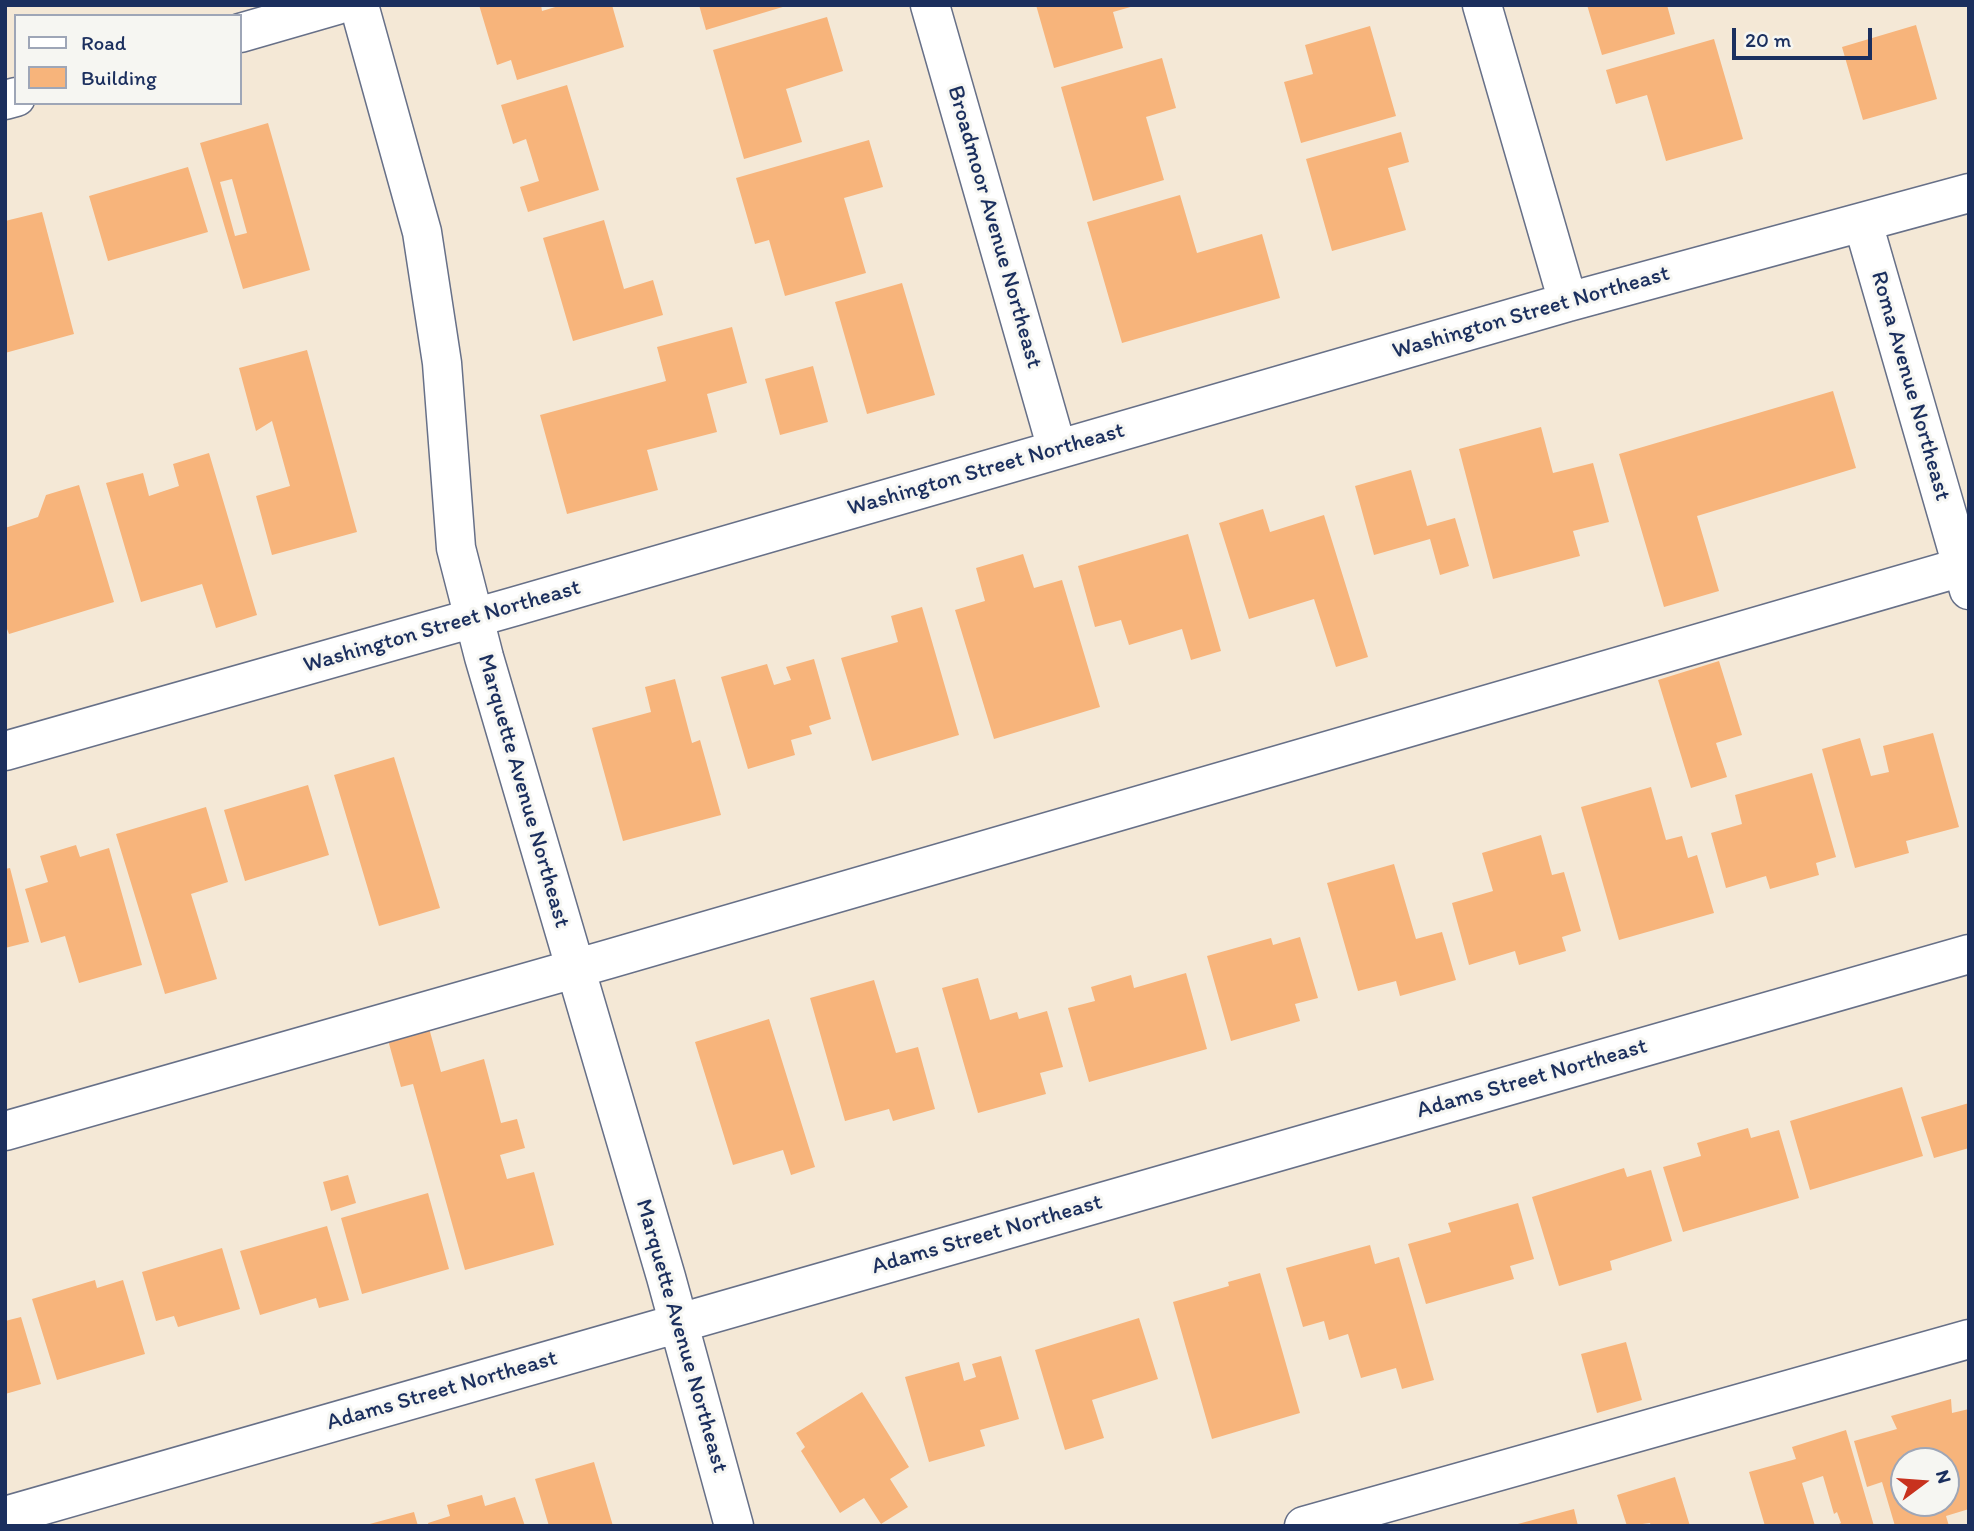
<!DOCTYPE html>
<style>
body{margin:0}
#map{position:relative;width:1974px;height:1531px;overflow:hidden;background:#f4e8d6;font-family:Itim,sans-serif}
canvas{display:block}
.frame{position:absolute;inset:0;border:7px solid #1b2f5e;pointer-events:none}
.legend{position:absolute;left:14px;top:14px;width:228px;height:91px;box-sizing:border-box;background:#f6f6f2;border:2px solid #9ea6b7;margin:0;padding:9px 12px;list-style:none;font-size:21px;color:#1b2f5e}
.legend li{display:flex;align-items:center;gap:14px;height:35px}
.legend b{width:35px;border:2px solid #9ea6b7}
.north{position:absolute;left:1890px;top:1447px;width:70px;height:70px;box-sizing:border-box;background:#f6f6f2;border:2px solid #9ea6b7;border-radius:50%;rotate:74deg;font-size:19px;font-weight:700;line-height:28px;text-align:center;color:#1b2f5e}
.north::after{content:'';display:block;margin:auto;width:24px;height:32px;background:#c8321e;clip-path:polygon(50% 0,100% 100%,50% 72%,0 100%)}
.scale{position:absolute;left:1732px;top:28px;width:140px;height:32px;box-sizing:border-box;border:4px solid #1b2f5e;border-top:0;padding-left:9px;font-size:21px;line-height:24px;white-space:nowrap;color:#1b2f5e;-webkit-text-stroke:5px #f6f6f2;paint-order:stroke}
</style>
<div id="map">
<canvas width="1974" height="1531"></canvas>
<div class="frame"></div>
<ul class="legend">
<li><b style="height:9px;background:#fff"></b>Road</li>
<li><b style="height:19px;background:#f7b47b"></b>Building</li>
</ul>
<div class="north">N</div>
<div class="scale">20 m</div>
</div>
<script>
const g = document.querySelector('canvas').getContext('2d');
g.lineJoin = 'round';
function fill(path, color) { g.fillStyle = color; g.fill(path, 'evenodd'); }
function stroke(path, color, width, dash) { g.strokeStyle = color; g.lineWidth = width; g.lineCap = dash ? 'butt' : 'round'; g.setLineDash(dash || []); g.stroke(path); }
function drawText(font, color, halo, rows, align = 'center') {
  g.font = font + ' Itim,sans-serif'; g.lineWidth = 6; g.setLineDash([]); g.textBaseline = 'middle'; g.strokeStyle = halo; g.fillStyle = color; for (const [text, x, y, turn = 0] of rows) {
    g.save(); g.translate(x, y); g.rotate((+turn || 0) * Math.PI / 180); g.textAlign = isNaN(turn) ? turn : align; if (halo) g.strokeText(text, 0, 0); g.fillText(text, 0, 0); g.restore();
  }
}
const building = new Path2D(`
 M 479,5 L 541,5 L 542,11 L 562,5 L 612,5 L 624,47 L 517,80 L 511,60 L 497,65 Z
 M 699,5 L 786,5 L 786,6 L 706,30 Z
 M 1036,5 L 1134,5 L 1134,6 L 1113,12 L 1123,48 L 1054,68 Z
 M 1587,5 L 1667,5 L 1675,34 L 1602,55 Z
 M 827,17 L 843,71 L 786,89 L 802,142 L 744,159 L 713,50 Z
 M 1916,25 L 1937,99 L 1863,120 L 1842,47 Z
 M 1370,26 L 1396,116 L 1301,143 L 1284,82 L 1313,74 L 1305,45 Z
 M 1714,39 L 1743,139 L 1666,161 L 1647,95 L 1616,104 L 1606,70 Z
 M 1162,58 L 1176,108 L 1146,117 L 1164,180 L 1093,201 L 1061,87 Z
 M 567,85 L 599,190 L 528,212 L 520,187 L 539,181 L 526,139 L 513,144 L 501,105 Z
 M 268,123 L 310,270 L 243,289 L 200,143 ZM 232,179 L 247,233 L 235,236 L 220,182 Z
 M 1401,132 L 1409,162 L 1388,168 L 1406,230 L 1332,251 L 1306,159 Z
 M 869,140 L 883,187 L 844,198 L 866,273 L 785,296 L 769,240 L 755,244 L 736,178 Z
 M 188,167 L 208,232 L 108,261 L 89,196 Z
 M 1180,195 L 1197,253 L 1262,234 L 1280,298 L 1122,343 L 1087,222 Z
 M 42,212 L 74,334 L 5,353 L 5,221 Z
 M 604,220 L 624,289 L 653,280 L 663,315 L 573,341 L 543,238 Z
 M 902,283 L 935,395 L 867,414 L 835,302 Z
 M 732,327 L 747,383 L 707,394 L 717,432 L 647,450 L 658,490 L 567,514 L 540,415 L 666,381 L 657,347 Z
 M 307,350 L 357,532 L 272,555 L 256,496 L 290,486 L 272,421 L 256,431 L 239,368 Z
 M 813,366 L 828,422 L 780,435 L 765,379 Z
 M 1833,391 L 1856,468 L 1697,516 L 1719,591 L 1664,607 L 1619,454 Z
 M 1541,427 L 1553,473 L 1593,463 L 1609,522 L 1573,531 L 1580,556 L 1493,579 L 1459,449 Z
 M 209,453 L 257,615 L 216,628 L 202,584 L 141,602 L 106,483 L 143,473 L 149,496 L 179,486 L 173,464 Z
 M 1411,470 L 1427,526 L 1455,518 L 1469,566 L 1440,575 L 1430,539 L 1374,555 L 1355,486 Z
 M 79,485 L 114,602 L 9,634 L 5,624 L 5,528 L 38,517 L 46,495 Z
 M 1263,509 L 1270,532 L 1324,515 L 1368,657 L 1336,667 L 1314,599 L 1249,619 L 1219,523 Z
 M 1188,534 L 1221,651 L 1191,660 L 1182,629 L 1129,645 L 1121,620 L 1095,627 L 1078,566 Z
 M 1023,554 L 1034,588 L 1062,580 L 1100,707 L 994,739 L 955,610 L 985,601 L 976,568 Z
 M 922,607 L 959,735 L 872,761 L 841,658 L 898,642 L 891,616 Z
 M 814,659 L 831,719 L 809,726 L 812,734 L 791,740 L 795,755 L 748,769 L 721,677 L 767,664 L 774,685 L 791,680 L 786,667 Z
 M 1719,661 L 1742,735 L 1716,743 L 1727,777 L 1691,788 L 1658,680 Z
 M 675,679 L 692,743 L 700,740 L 721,815 L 623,841 L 592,728 L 651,712 L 645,687 Z
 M 1933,733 L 1959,827 L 1906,841 L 1909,853 L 1855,868 L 1822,749 L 1860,738 L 1871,776 L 1889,772 L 1883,746 Z
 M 394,757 L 440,908 L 379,926 L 334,775 Z
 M 1812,773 L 1836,857 L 1816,863 L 1819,875 L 1770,889 L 1766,876 L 1726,888 L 1711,833 L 1742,824 L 1735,795 Z
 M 308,785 L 329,855 L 245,881 L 224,810 Z
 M 1651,787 L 1666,840 L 1682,836 L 1688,858 L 1697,855 L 1714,913 L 1619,940 L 1581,807 Z
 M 206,807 L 228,882 L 191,894 L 217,979 L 165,994 L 116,834 Z
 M 1541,835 L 1552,875 L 1564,872 L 1581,931 L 1562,937 L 1566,951 L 1519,965 L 1515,951 L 1469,965 L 1452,903 L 1493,891 L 1482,853 Z
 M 76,845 L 80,857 L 109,848 L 142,965 L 79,983 L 65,936 L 41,943 L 25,889 L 48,882 L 40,856 Z
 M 1394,864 L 1416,939 L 1442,932 L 1456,980 L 1400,996 L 1396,981 L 1358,991 L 1327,883 Z
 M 10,868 L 29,942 L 5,948 L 5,869 Z
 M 1300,937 L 1318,998 L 1295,1004 L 1300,1021 L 1231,1041 L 1207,956 L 1271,938 L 1273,945 Z
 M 1186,973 L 1207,1049 L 1089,1082 L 1068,1008 L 1095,1001 L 1091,987 L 1131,975 L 1134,988 Z
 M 978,978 L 990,1020 L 1017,1012 L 1019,1019 L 1047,1011 L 1063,1067 L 1040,1073 L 1046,1094 L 978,1113 L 942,988 Z
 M 874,980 L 896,1053 L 918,1047 L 935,1109 L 893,1121 L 889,1109 L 845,1121 L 810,998 Z
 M 769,1019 L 815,1167 L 791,1175 L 783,1150 L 733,1165 L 695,1042 Z
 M 429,1028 L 441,1072 L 484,1059 L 501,1123 L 517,1119 L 525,1148 L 500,1155 L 507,1179 L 534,1172 L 554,1245 L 465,1270 L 413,1084 L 401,1087 L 388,1040 Z
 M 1902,1087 L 1923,1156 L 1810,1190 L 1790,1121 Z
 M 1969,1103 L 1969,1148 L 1934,1158 L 1921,1117 Z
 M 1748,1128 L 1751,1138 L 1779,1130 L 1799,1198 L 1683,1232 L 1663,1167 L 1701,1156 L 1697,1143 Z
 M 1624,1168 L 1627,1177 L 1651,1170 L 1672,1241 L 1610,1261 L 1612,1270 L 1559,1286 L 1532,1197 Z
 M 348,1175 L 356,1203 L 331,1211 L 323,1182 Z
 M 428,1193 L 449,1269 L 362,1294 L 341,1218 Z
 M 1518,1203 L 1534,1259 L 1510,1266 L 1514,1279 L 1426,1304 L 1408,1244 L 1451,1232 L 1448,1223 Z
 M 327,1226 L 349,1300 L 319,1308 L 316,1298 L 260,1315 L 240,1251 Z
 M 1370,1245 L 1375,1264 L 1399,1257 L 1434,1380 L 1402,1389 L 1396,1368 L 1361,1378 L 1348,1334 L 1329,1340 L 1324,1321 L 1303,1327 L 1286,1268 Z
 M 222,1248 L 240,1309 L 178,1327 L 174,1316 L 156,1321 L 142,1272 Z
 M 1260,1273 L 1300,1413 L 1212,1439 L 1173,1302 L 1229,1286 L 1228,1282 Z
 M 95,1280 L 97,1288 L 123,1280 L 145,1354 L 57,1380 L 32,1299 Z
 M 21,1317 L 41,1384 L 5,1394 L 5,1321 Z
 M 1139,1318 L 1158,1379 L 1092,1400 L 1104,1438 L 1065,1450 L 1035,1350 Z
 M 1626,1342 L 1642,1400 L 1597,1413 L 1581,1354 Z
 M 1001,1356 L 1019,1419 L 980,1430 L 985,1446 L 929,1462 L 905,1377 L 959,1362 L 964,1381 L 976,1377 L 972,1364 Z
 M 862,1392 L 909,1467 L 890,1479 L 908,1507 L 881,1524 L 864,1498 L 840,1513 L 801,1451 L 805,1447 L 796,1433 Z
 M 1951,1399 L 1952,1413 L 1969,1409 L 1969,1509 L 1946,1516 L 1949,1526 L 1895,1526 L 1882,1482 L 1867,1487 L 1854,1441 L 1897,1429 L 1891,1416 ZM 1924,1448 L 1928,1461 L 1946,1461 L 1946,1503 L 1928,1503 L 1919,1506 L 1918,1503 L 1904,1503 L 1906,1461 L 1904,1454 Z
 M 1846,1430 L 1874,1526 L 1835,1526 L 1841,1523 L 1837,1512 L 1834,1514 L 1823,1476 L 1802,1483 L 1815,1526 L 1765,1526 L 1749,1472 L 1796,1459 L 1792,1447 Z
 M 594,1462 L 613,1526 L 549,1526 L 535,1479 Z
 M 1675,1477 L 1690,1526 L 1651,1526 L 1650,1523 L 1627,1526 L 1617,1495 Z
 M 482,1495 L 485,1506 L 515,1497 L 525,1526 L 429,1526 L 428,1523 L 450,1516 L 447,1505 Z
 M 1574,1509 L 1578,1526 L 1515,1526 L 1514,1525 Z
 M 414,1512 L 418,1526 L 367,1526 L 366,1525 Z`);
const minor = new Path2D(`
 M 359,5 L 422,232 L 442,363 L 456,548 L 484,657 L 666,1277 L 734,1526
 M 930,5 L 1057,449
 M 1482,5 L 1568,302
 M 240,33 L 337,5
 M 5,100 L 16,97
 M 1863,223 L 1969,590
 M 5,751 L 516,606 L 1568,302 L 1969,193
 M 5,1131 L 609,959 L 1969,565
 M 5,1516 L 1969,954
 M 1304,1526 L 1969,1339`);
const streetNames = [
 ["Broadmoor Avenue Northeast",994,227,74],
 ["Washington Street Northeast",1531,313,-16],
 ["Roma Avenue Northeast",1910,386,74],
 ["Washington Street Northeast",986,470,-16],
 ["Washington Street Northeast",442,627,-16],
 ["Marquette Avenue Northeast",523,791,74],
 ["Adams Street Northeast",1532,1079,-16],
 ["Adams Street Northeast",987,1235,-16],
 ["Marquette Avenue Northeast",681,1336,74],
 ["Adams Street Northeast",442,1391,-16]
];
fill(building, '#f7b47b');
stroke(minor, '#677088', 41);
stroke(minor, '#fff', 38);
drawText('23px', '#1b2f5e', '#f6f6f2', streetNames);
</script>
